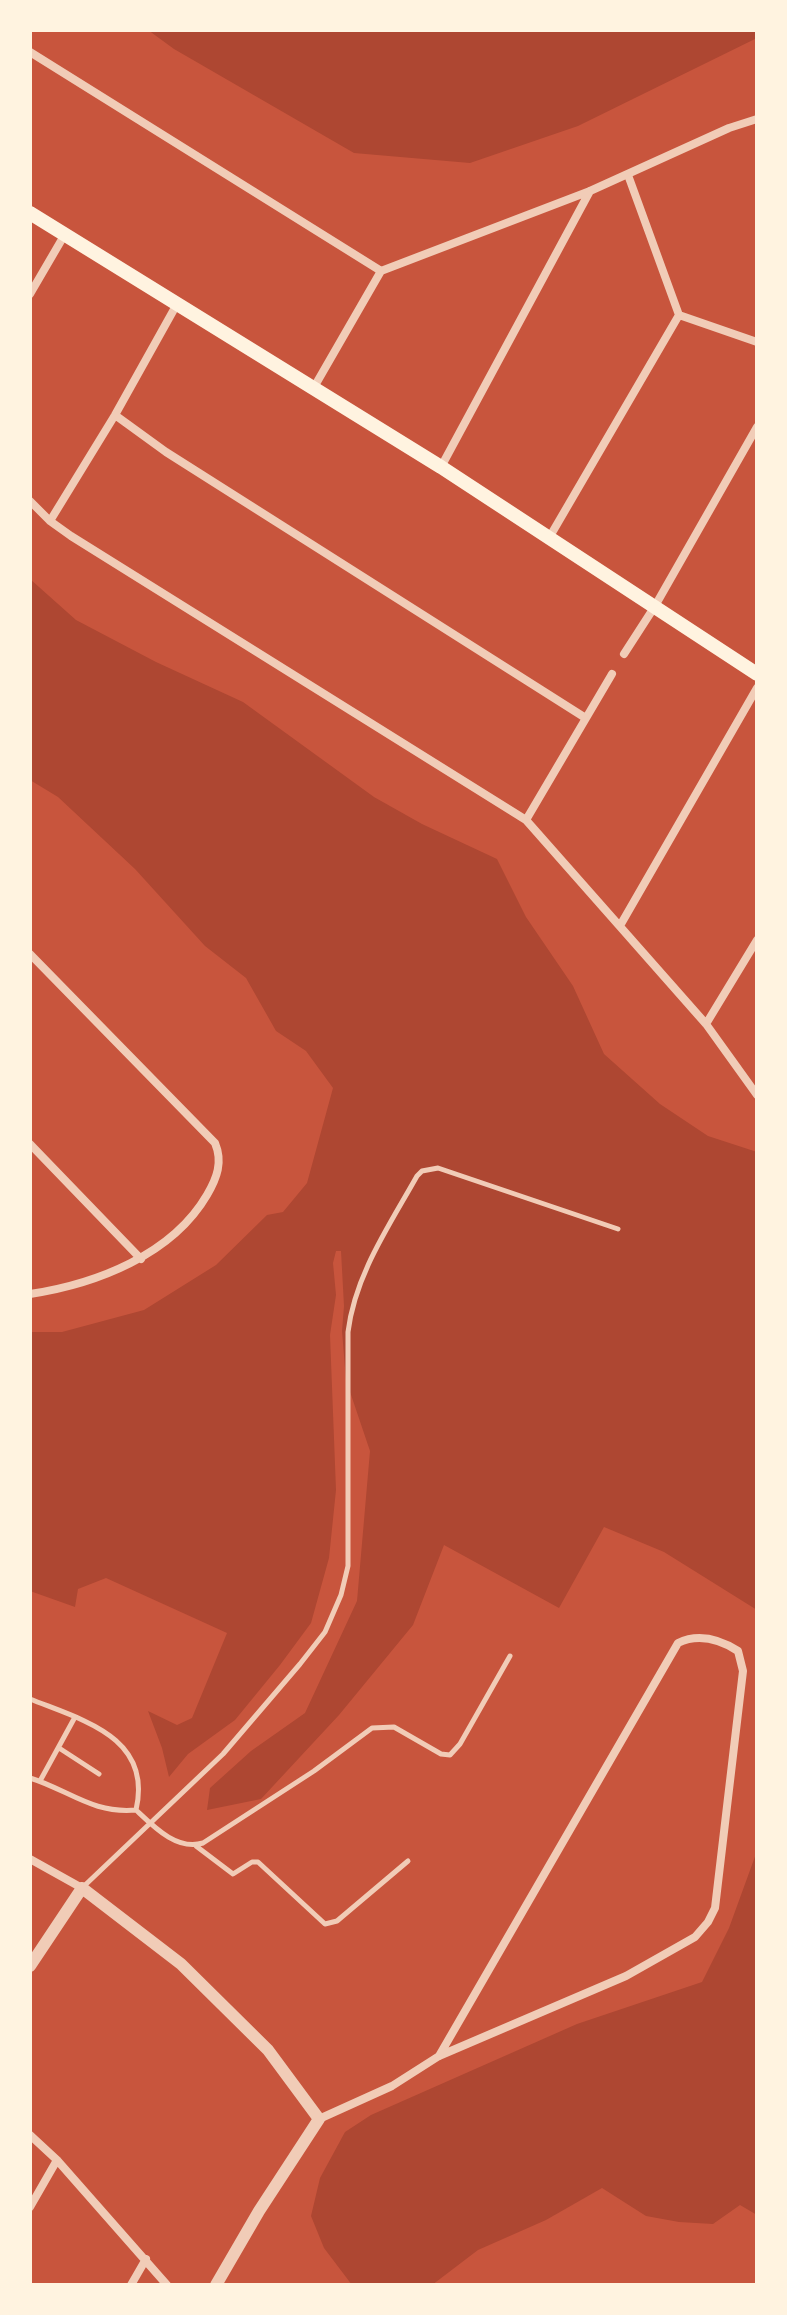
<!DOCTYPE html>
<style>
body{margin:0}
#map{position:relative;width:787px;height:2315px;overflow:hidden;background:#c8553d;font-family:"Alegreya Sans",sans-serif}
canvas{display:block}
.frame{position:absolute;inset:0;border:32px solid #fff3e0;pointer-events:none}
</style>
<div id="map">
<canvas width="787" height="2315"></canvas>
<div class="frame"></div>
</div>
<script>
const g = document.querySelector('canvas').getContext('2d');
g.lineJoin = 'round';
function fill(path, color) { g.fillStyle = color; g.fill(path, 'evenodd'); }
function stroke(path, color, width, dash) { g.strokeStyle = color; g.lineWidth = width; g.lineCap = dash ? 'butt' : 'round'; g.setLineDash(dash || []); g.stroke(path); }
const green = new Path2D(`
 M 148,30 L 757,30 L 757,38 L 578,126 L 470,163 L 354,153 L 174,49 Z
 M 30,579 L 76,620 L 156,662 L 243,702 L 374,797 L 422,824 L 497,859 L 526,917 L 573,986 L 604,1054 L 660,1104 L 708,1136 L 757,1152 L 757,1610 L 664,1552 L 604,1527 L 559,1608 L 444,1545 L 413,1625 L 339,1715 L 261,1799 L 207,1810 L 210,1788 L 251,1751 L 305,1713 L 357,1601 L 370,1451 L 346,1380 L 342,1331 L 344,1306 L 341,1251 L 336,1251 L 333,1263 L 336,1295 L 330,1335 L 336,1490 L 329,1558 L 311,1623 L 280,1665 L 235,1720 L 188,1754 L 169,1777 L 162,1748 L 148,1711 L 177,1725 L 192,1718 L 227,1633 L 106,1578 L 78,1589 L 75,1607 L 30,1591 L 30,1332 L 62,1332 L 144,1310 L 216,1265 L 267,1215 L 283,1212 L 307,1183 L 333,1088 L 306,1051 L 276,1031 L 246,978 L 205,946 L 135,869 L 58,797 L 30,780 Z
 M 757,1851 L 757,2215 L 740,2205 L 713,2224 L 679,2222 L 646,2216 L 602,2188 L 546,2220 L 478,2250 L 432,2285 L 352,2285 L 324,2248 L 311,2216 L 320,2178 L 345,2132 L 371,2115 L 577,2024 L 702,1982 L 729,1928 Z`);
const service = new Path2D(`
 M 30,1699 C 82,1720 153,1737 136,1810
 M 59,1748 L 99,1774
 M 30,1778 C 69,1790 92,1814 136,1810
 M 40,1781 L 75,1717
 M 136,1810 C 154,1827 177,1851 203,1843 L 314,1771 L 372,1728 L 394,1727 L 441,1754 L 450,1755 L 460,1744 L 510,1656
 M 196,1846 L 233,1874 L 252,1862 L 258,1862 L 325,1924 L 337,1921 L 408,1861
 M 82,1888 L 223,1754 L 300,1664 L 325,1632 L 341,1595 L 348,1566 L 348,1332 C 355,1275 389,1226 417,1176 L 422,1171 L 438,1168 L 618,1229`);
const minor = new Path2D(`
 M 30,52 L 381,271
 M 628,175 L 679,315 L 757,342
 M 30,294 L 65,234
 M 313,389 L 381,271 L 590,191 L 729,128 L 757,119
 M 115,415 L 166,452 L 584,717
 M 441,467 L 590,191
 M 30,501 L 50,521 L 71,536 L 526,820 L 706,1024 L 757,1095
 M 50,521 L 115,415 L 177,304
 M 549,538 L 679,315
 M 624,654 L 655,606 L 757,427
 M 526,820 L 612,674
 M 621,924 L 757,688
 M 30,954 L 215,1143 C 223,1162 217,1178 207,1195 C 172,1255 96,1284 30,1294
 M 706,1024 L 757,940
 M 30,1144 L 141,1259
 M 30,1859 L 82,1888
 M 319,2119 L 392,2086 L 439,2056 L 626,1976 L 695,1937 L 708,1922 L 715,1908 L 743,1671 L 738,1651 C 719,1639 699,1633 678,1643 L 439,2056
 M 30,2135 L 57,2160 L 167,2285
 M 30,2207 L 57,2160
 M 131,2285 L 146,2259`);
const tertiary = new Path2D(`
 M 30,1966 L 82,1888 L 181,1964 L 268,2050 L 319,2119 L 259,2211 L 216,2285`);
const secondary = new Path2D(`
 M 30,213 L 441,467 L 757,674`);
fill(green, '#ae4732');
stroke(service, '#f1ccb7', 5);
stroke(minor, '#f1ccb7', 8);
stroke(tertiary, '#f1ccb7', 12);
stroke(secondary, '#fff3e0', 14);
</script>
